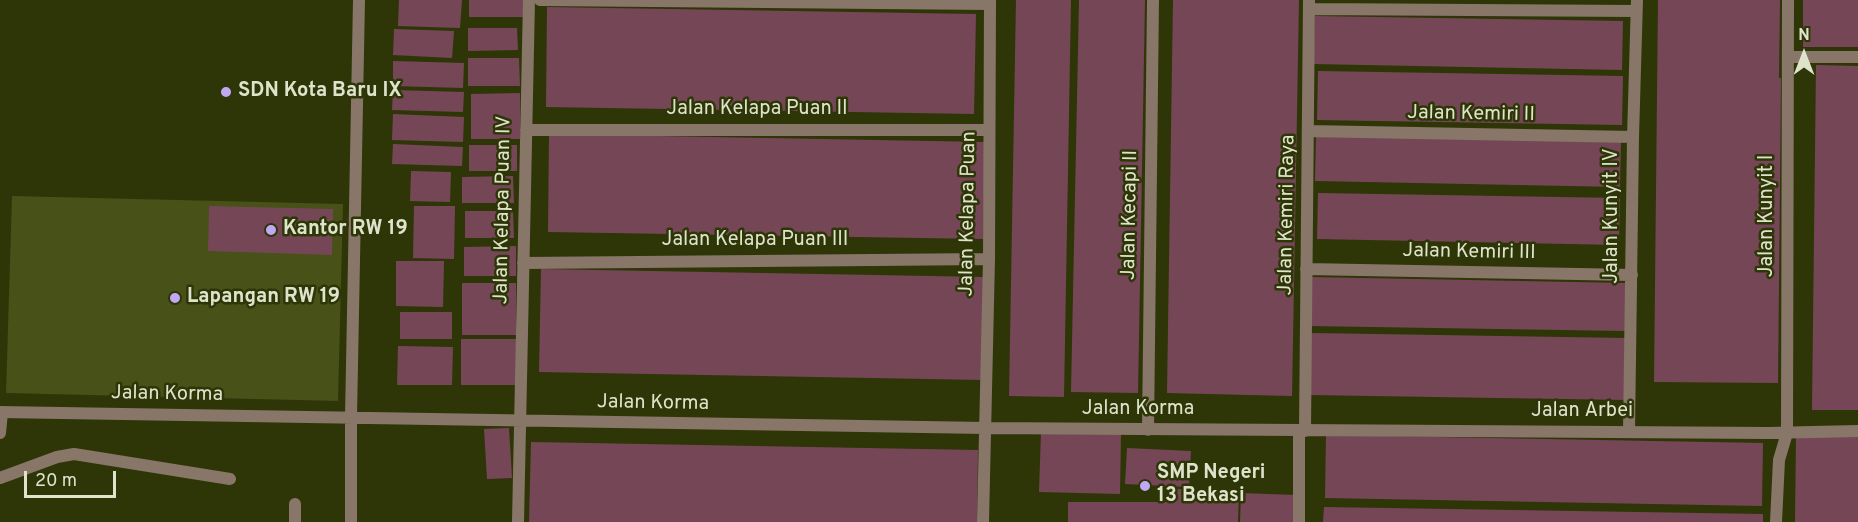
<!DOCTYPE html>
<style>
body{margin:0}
#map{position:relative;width:1858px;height:522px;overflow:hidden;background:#2e3607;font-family:Overpass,sans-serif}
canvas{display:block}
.north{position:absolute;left:1774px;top:24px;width:60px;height:60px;-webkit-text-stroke:4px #2e3607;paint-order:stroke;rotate:0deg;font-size:16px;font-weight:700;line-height:24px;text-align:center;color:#dee4cc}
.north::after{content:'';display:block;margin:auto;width:21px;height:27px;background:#dee4cc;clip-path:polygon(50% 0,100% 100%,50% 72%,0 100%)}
.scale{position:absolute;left:24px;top:471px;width:92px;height:27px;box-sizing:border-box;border:3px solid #dee4cc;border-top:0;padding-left:8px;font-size:18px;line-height:21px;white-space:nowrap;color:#dee4cc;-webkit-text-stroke:4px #2e3607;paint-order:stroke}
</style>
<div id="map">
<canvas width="1858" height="522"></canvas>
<div class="north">N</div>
<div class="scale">20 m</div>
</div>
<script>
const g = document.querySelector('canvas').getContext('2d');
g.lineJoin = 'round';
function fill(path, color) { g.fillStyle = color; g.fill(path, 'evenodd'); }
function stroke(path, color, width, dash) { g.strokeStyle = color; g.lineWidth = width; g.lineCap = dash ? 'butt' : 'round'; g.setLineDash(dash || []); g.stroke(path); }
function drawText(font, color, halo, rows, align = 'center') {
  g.font = font + ' Overpass,sans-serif'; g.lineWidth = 5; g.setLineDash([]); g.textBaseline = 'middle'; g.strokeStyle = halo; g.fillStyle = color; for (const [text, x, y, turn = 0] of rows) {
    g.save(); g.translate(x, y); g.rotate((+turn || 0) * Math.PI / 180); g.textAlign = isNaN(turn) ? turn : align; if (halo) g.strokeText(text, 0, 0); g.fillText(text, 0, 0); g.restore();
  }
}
const green = new Path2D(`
 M 12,196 L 343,204 L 338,401 L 6,393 Z`);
const building = new Path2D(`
 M 399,0 L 462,0 L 460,28 L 398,26 Z
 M 469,0 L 526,0 L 526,17 L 469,17 Z
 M 1016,0 L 1071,0 L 1064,397 L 1009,396 Z
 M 1079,0 L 1145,0 L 1138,393 L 1071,392 Z
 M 1173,0 L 1299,0 L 1292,396 L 1167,393 Z
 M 1658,0 L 1780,0 L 1779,78 L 1781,78 L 1778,383 L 1654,382 Z
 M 1803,0 L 1858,0 L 1858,47 L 1803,47 Z
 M 547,7 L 976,14 L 974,114 L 546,107 Z
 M 1315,16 L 1623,21 L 1622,70 L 1313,64 Z
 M 468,28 L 517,28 L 518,50 L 468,51 Z
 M 394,29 L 454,31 L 452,58 L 393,55 Z
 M 468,58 L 519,58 L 520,86 L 468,86 Z
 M 393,61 L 464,63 L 463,88 L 393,86 Z
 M 1816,65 L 1858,66 L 1858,410 L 1812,410 Z
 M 1318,71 L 1623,76 L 1622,125 L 1317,120 Z
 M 393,90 L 464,92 L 463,112 L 392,110 Z
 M 520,93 L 520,139 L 471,139 L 471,94 Z
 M 393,114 L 464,117 L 463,142 L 392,140 Z
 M 549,134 L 985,142 L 983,239 L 548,232 Z
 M 1316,135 L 1621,140 L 1620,187 L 1315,181 Z
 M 393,144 L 463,147 L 462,166 L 392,164 Z
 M 469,145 L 517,145 L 517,171 L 469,171 Z
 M 411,171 L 451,172 L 450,202 L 410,201 Z
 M 513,176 L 514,203 L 462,203 L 462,177 Z
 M 1318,193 L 1620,198 L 1619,245 L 1317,239 Z
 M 209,206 L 333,209 L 332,255 L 208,251 Z
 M 414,206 L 455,206 L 454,259 L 413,258 Z
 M 465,211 L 513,211 L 514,238 L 465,238 Z
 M 516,246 L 516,276 L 464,276 L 464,247 Z
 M 396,261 L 444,261 L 443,307 L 396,306 Z
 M 541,269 L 985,277 L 983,380 L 539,372 Z
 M 1310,277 L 1626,283 L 1625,331 L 1309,326 Z
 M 462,283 L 516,283 L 516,335 L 462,335 Z
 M 400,312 L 452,312 L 452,339 L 400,339 Z
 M 1311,333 L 1627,338 L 1626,400 L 1309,395 Z
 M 461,339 L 520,339 L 520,385 L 461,385 Z
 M 398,346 L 453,347 L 452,385 L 397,385 Z
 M 509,428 L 512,478 L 487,479 L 484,429 Z
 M 1041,432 L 1121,434 L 1120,494 L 1039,492 Z
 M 1326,435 L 1763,443 L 1762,506 L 1325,498 Z
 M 1796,436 L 1858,437 L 1858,522 L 1795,522 Z
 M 531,442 L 978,450 L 977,522 L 529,522 Z
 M 1127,448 L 1191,451 L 1189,487 L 1125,484 Z
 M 1168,489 L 1239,489 L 1238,522 L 1068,522 L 1068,502 L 1168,502 Z
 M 1241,493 L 1296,495 L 1295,522 L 1240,522 Z
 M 1324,507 L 1763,514 L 1763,522 L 1323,522 Z`);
const service = new Path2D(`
 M 0,433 L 2,412
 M 0,478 L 57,457 L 74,454 L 230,479
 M 295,522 L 295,504`);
const minor = new Path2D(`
 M 540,0 L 990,4
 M 1309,9 L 1636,11
 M 1788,57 L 1858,57
 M 526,130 L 989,130
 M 1308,131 L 1633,137
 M 523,263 L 989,259
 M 1306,269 L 1632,275
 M 0,412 L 985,428 L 1768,433 L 1858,431
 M 1148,430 L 1153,0
 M 1305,431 L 1309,0
 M 1629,432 L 1633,137 L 1637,0
 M 351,522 L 351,417 L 359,0
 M 518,522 L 529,0
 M 983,522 L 989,259 L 990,0
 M 1299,522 L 1299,430
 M 1776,522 L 1779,460 L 1787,433 L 1788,0`);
const markers = [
 [226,92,6,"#c0a8f4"],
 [271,230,6,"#c0a8f4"],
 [175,298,6,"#c0a8f4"],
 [1145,486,6,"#c0a8f4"]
];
const poiNames = [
 ["SDN Kota Baru IX",238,92],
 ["Kantor RW 19",283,230],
 ["Lapangan RW 19",187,298],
 ["SMP Negeri",1157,474],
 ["13 Bekasi",1157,497]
];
const streetNames = [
 ["Jalan Kelapa Puan II",757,110],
 ["Jalan Kemiri II",1471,115,1],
 ["Jalan Kelapa Puan IV",504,210,-89],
 ["Jalan Kelapa Puan",969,214,-89],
 ["Jalan Kecapi II",1131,215,-89],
 ["Jalan Kemiri Raya",1288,215,-89],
 ["Jalan Kunyit IV",1613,216,-90],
 ["Jalan Kunyit I",1768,216,-90],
 ["Jalan Kelapa Puan III",755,241],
 ["Jalan Kemiri III",1469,253,1],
 ["Jalan Korma",167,395,1],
 ["Jalan Korma",653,404,1],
 ["Jalan Korma",1138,410],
 ["Jalan Arbei",1582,412]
];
fill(green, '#475118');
fill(building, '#754756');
stroke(service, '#887669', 12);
stroke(minor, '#887669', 12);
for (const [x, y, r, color] of markers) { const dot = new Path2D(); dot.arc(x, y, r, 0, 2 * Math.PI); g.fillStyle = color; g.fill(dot); stroke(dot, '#2e3607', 2); }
drawText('bold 20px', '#dee4cc', '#2e3607', poiNames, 'left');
drawText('20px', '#dee4cc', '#2e3607', streetNames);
</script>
